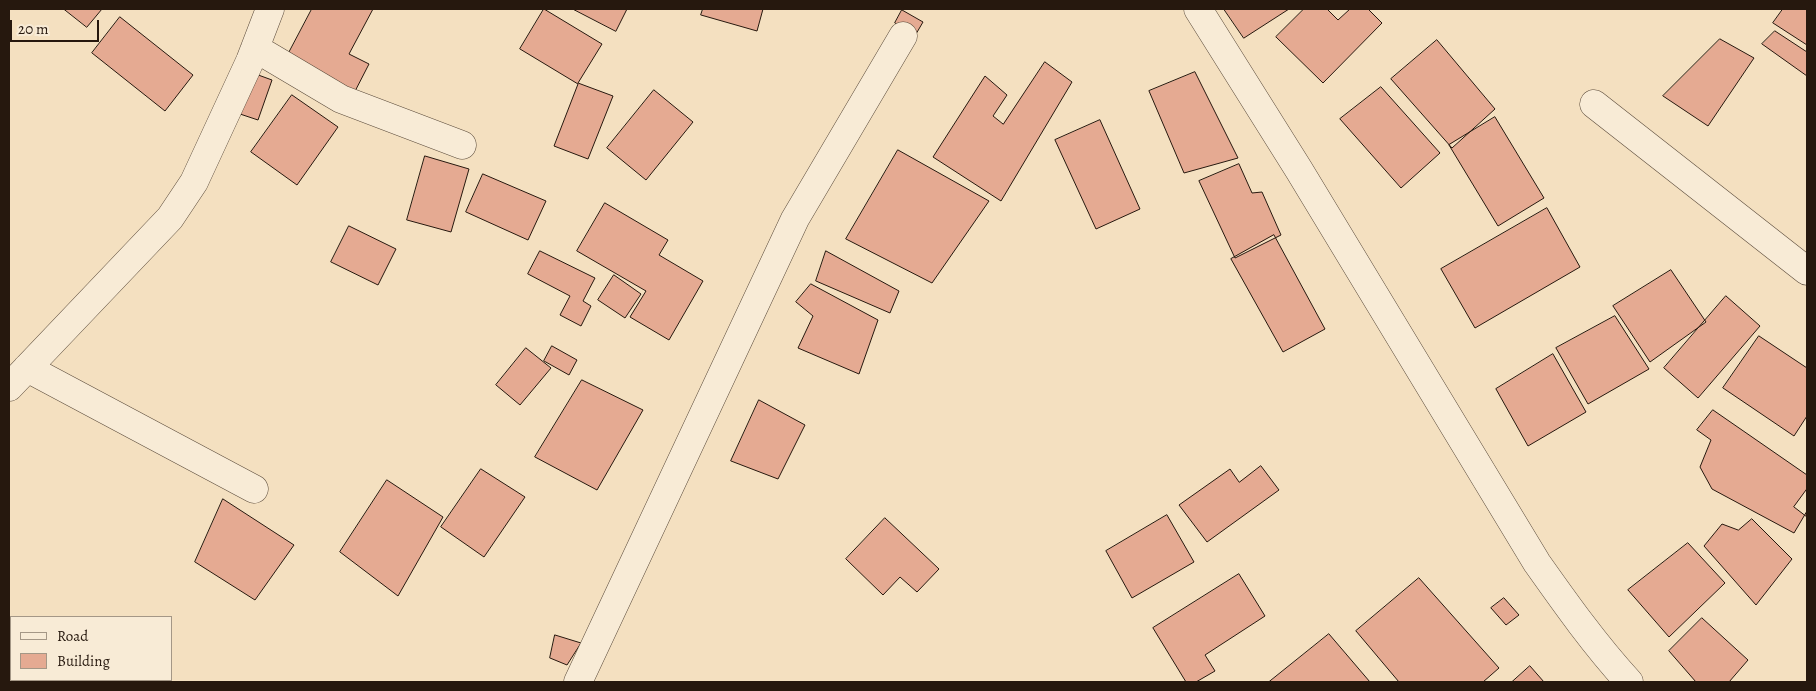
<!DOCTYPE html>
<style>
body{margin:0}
#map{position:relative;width:1816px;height:691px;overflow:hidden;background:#f4e0c0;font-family:Alegreya,serif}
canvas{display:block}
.frame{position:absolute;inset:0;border:10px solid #26180e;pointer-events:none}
.legend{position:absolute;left:10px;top:616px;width:162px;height:65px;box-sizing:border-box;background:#f8ebd6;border:1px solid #a49786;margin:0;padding:6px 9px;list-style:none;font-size:15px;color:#26180e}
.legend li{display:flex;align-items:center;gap:10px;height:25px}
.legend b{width:25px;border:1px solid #a49786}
.scale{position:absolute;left:10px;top:20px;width:89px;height:22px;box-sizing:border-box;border:2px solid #26180e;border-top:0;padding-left:6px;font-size:15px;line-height:18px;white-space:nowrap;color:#26180e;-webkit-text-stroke:4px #f8ebd6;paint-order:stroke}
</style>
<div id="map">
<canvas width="1816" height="691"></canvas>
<div class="frame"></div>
<ul class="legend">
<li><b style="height:6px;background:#f8ebd6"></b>Road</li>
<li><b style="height:14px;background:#e5aa92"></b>Building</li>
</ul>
<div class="scale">20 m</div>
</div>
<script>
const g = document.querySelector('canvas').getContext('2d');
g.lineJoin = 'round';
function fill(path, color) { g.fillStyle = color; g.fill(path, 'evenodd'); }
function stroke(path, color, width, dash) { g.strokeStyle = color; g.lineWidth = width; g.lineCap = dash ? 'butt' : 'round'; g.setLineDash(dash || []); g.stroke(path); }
const building = new Path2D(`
 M 64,9 L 102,9 L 87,27 Z
 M 312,9 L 373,9 L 349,54 L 369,64 L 350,101 L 282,66 Z
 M 544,9 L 602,44 L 578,83 L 613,96 L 588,159 L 554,146 L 578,84 L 520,49 Z
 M 573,9 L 627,9 L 616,31 Z
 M 703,9 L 763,9 L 757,31 L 701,15 Z
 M 1224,9 L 1289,9 L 1244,38 Z
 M 1304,9 L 1327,9 L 1338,20 L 1350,9 L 1368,9 L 1382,23 L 1323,83 L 1276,37 Z
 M 1783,9 L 1807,9 L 1807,45 L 1773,23 Z
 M 902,10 L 923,22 L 916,34 L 895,23 Z
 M 120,17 L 193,75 L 165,111 L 92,53 Z
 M 1775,31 L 1807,52 L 1807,76 L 1762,44 Z
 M 1720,39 L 1754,58 L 1708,126 L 1663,96 Z
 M 1437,40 L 1495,109 L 1452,148 L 1391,79 Z
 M 1045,62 L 1072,82 L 1001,201 L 933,157 L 985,76 L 1007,95 L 993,116 L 1003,124 Z
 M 250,72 L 272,80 L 258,120 L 237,113 Z
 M 1195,72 L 1238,158 L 1184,173 L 1149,91 Z
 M 1381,87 L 1440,153 L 1401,188 L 1340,119 Z
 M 654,90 L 693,122 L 646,180 L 607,148 Z
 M 292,95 L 338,127 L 297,185 L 251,152 Z
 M 1495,117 L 1544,198 L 1498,226 L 1449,145 Z
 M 1100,120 L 1140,209 L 1096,229 L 1055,140 Z
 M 898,150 L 989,201 L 932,283 L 846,239 Z
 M 425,156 L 469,169 L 451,232 L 407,220 Z
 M 1239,164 L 1252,193 L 1262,192 L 1281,235 L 1235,258 L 1199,181 Z
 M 483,174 L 546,201 L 528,240 L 466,212 Z
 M 605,203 L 668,240 L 659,255 L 703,281 L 669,340 L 630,317 L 646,291 L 577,251 Z
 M 1547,208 L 1580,267 L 1475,328 L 1441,269 Z
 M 349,226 L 396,249 L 378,285 L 331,262 Z
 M 1274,235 L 1325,329 L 1283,352 L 1231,259 Z
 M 540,251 L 595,278 L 583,301 L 591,306 L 581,326 L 560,315 L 570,296 L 528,274 Z
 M 826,251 L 899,291 L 890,313 L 816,281 Z
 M 1671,270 L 1706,322 L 1650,362 L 1613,306 Z
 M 614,275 L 641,294 L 625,318 L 598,300 Z
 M 811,284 L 878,320 L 859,374 L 798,348 L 813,316 L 796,302 Z
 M 1726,296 L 1760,326 L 1698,398 L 1664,368 Z
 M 1615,316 L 1649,369 L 1588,404 L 1556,348 Z
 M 1759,336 L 1807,368 L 1807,416 L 1794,436 L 1723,388 Z
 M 552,346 L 577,360 L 569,375 L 544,361 Z
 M 526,348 L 551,368 L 520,405 L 496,385 Z
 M 1553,354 L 1586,412 L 1528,446 L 1496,389 Z
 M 582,380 L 643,410 L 597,490 L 535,457 Z
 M 759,400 L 805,425 L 778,479 L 731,461 Z
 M 1713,410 L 1807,475 L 1807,511 L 1794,533 L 1712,489 L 1700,467 L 1711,440 L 1697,430 Z
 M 1261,466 L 1279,490 L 1207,542 L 1179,505 L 1230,469 L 1239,482 Z
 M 481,469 L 525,497 L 484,557 L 441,527 Z
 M 387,480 L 443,517 L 398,596 L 340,552 Z
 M 1807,489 L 1807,517 L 1794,507 Z
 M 223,499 L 294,545 L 255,600 L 195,562 Z
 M 1167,515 L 1194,562 L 1132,598 L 1106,551 Z
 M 885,518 L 939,569 L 917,592 L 900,577 L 883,595 L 846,559 Z
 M 1752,519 L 1792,559 L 1756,605 L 1704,546 L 1722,524 L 1738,530 Z
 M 1688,543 L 1725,583 L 1669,637 L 1628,590 Z
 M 1239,574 L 1265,616 L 1205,655 L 1215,671 L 1196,682 L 1186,682 L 1153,628 Z
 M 1419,578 L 1499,668 L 1483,682 L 1399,682 L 1356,631 Z
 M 1504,598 L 1519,615 L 1506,625 L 1491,608 Z
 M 1702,618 L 1748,660 L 1729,682 L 1696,682 L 1669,651 Z
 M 1329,634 L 1370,682 L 1269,682 Z
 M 555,635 L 581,643 L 567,665 L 550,658 Z
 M 1530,666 L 1544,682 L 1512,682 Z
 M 39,680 L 72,680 L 74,682 L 36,682 Z`);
const street = new Path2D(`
 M 1198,9 L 1299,170 L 1537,563 C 1566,604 1595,645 1629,682
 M 255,48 L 341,99 L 462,145
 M 1594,104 L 1807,271
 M 27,368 L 254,489
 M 9,387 L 170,218 L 194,182 L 250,61 L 270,9
 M 578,682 L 795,219 L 903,36`);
fill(building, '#e5aa92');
stroke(building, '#26180e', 1);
stroke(street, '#5a4a3a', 29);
stroke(street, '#f8ebd6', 28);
</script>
